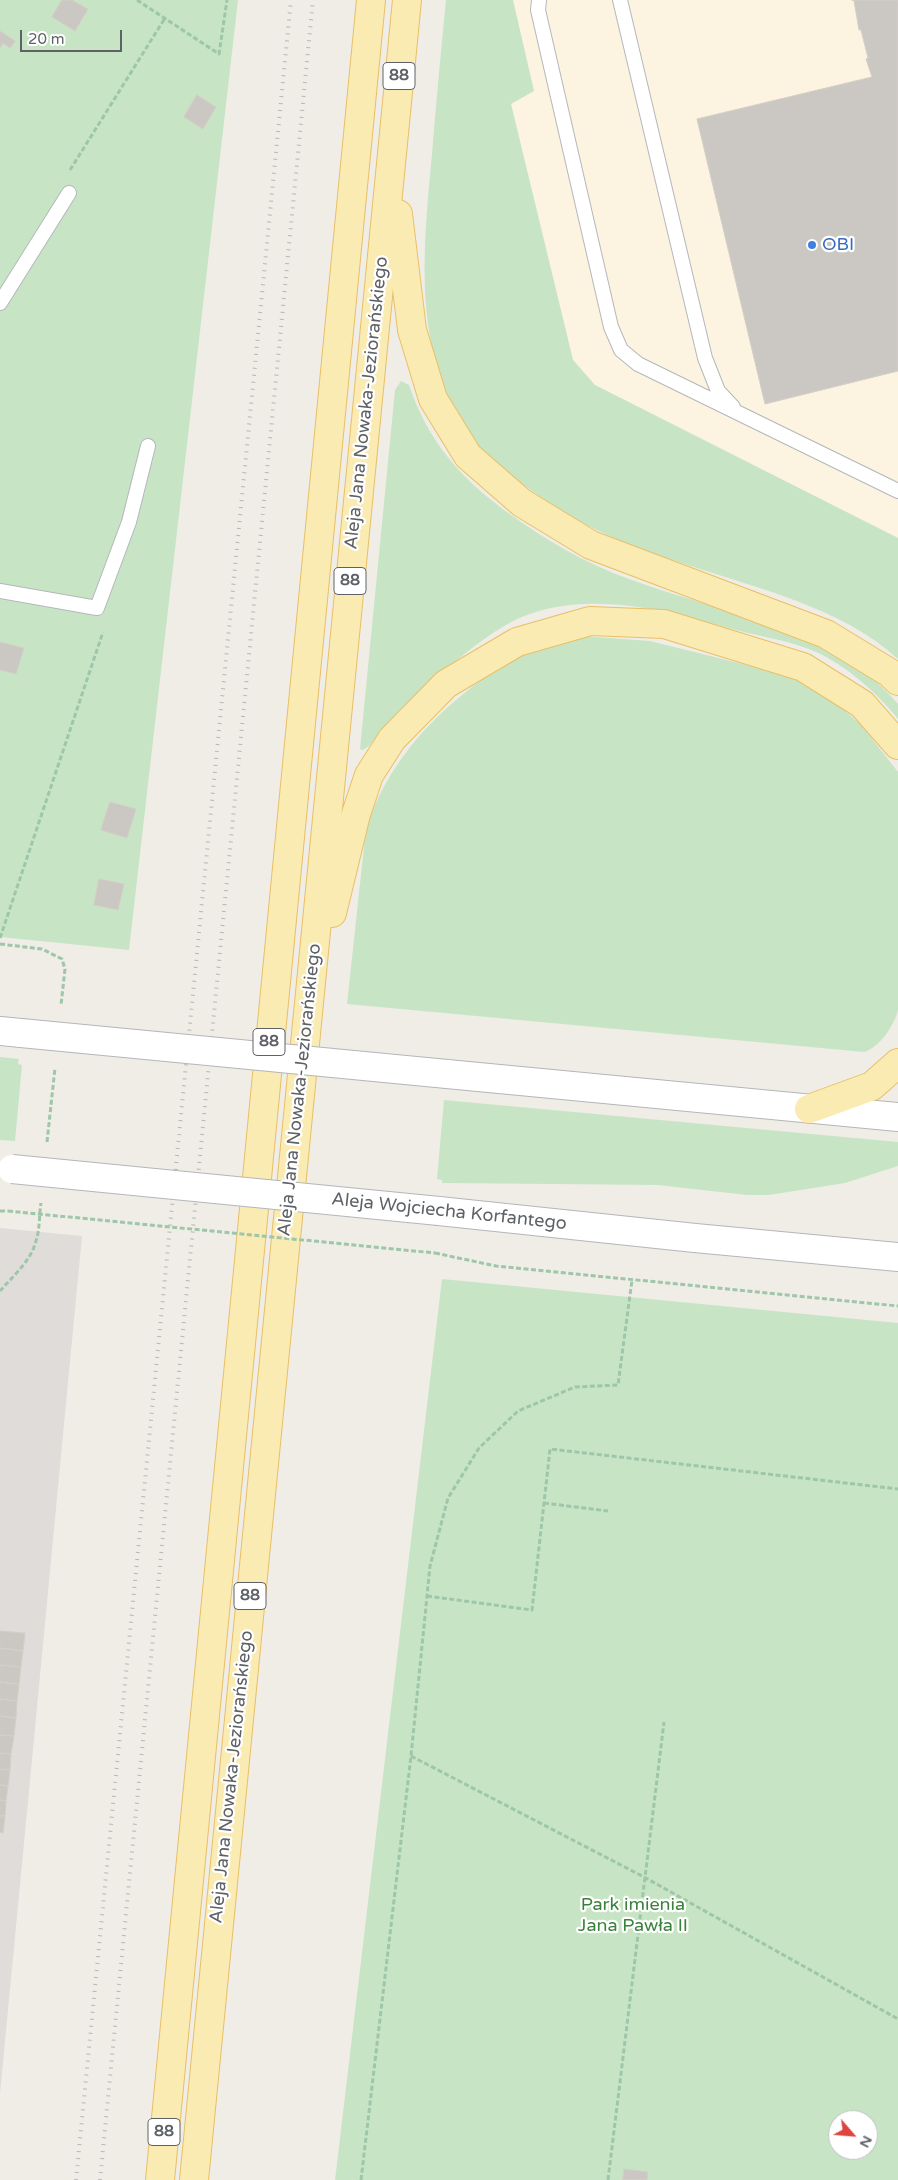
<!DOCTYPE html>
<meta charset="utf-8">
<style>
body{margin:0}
#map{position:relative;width:898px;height:2180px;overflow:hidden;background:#f0ede7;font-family:"Varela Round",sans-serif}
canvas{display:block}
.north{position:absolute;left:828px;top:2110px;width:50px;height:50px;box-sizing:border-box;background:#fff;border:1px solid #bfc0c2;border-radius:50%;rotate:117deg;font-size:14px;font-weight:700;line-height:20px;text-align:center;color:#5e6266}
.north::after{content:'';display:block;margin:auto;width:18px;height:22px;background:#df433e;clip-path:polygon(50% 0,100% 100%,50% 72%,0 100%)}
.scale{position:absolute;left:20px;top:30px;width:102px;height:22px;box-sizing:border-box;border:2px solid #5e6266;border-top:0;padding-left:6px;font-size:15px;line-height:18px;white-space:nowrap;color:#5e6266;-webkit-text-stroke:4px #fff;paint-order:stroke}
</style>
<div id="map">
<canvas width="898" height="2180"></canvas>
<div class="north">N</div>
<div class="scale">20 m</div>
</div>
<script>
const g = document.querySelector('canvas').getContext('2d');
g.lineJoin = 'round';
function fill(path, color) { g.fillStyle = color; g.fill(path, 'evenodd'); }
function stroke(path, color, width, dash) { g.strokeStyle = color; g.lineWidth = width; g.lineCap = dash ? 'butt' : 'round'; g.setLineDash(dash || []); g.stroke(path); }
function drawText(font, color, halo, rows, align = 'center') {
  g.font = font + ' "Varela Round",sans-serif'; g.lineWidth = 4.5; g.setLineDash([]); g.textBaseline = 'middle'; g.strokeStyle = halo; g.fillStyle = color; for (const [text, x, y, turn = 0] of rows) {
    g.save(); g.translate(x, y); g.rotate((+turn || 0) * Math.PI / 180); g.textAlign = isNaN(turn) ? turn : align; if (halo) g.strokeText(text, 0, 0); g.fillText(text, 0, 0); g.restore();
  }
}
const commercial = new Path2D(`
 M 513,0 L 898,0 L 898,538 L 595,385 L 573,360 L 511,103 L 534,90 Z`);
const industrial = new Path2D(`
 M 0,1228 L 82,1236 L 0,2094 Z`);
const green = new Path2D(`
 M 0,0 L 238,0 L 129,950 L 0,937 Z
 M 446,0 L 513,0 L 534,91 L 511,104 L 573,360 L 595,385 L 898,538 L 898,659 C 841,606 748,586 676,561 C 609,539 567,519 511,475 C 498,464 483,453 473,440 C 411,357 423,251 432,154 C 436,103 441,51 446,0 Z
 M 401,381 L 409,385 C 428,441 460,478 507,512 C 545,540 585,563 629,579 C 703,606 802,627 865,672 C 877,681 888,693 898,704 L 898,719 C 877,693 847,666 816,652 C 792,641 762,637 736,630 C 666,611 587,588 517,619 C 497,629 478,643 461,657 C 425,683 396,711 369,746 L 363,750 L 360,749 L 395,390 Z
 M 581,636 L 650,641 L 771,671 L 795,679 L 840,706 L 862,726 L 898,772 L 898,1010 C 894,1026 880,1047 864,1052 L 347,1004 L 366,828 C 386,769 423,725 472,687 C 491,673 511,658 533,648 C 547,642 565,640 581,636 Z
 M 0,1057 L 19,1059 L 18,1064 L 22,1065 L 15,1141 L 0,1140 Z
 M 444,1100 L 898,1142 L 898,1166 L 845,1183 L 769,1195 L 747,1195 L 658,1185 L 442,1183 L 442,1180 L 437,1179 Z
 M 442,1279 L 898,1323 L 898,2180 L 335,2180 ZM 838,2120 L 868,2120 L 868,2150 L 838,2150 Z`);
const building = new Path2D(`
 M 62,0 L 72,0 L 88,9 L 75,31 L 52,17 Z
 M 852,0 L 898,0 L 898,371 L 765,404 L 697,119 L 872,77 L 866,59 L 868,58 L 861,30 L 859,30 L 854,1 Z
 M 0,31 L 15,41 L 10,48 L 3,43 L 0,48 Z
 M 197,95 L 216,107 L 203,129 L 184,117 Z
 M 0,642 L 24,648 L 16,674 L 0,670 Z
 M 110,802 L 136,809 L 127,838 L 101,830 Z
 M 99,879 L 124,884 L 118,910 L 94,905 Z
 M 0,1631 L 25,1633 L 23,1651 L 0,1648 Z
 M 0,1648 L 23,1651 L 21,1667 L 0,1665 Z
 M 0,1665 L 21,1667 L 19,1684 L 0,1682 Z
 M 0,1682 L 19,1684 L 17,1701 L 0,1699 Z
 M 0,1699 L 17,1701 L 16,1718 L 0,1716 Z
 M 0,1716 L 16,1718 L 14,1736 L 0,1735 Z
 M 0,1735 L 14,1736 L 11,1754 L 0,1753 Z
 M 0,1753 L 11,1754 L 10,1770 L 0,1769 Z
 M 0,1769 L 10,1770 L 8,1786 L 0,1785 Z
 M 0,1785 L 8,1786 L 6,1801 L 0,1800 Z
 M 0,1800 L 6,1801 L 5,1816 L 0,1816 Z
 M 0,1816 L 5,1816 L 3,1833 L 0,1832 Z
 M 624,2169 L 648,2172 L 647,2180 L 623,2180 Z`);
const path = new Path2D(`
 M 137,0 L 219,54 L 227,0
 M 70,170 L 165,18
 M 0,938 L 103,632
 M 0,944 L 42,949 L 62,959 L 65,969 L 61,1005
 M 47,1142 L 55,1068
 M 0,1211 L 8,1211
 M 435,1253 L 496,1266 L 898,1306
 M 0,1291 C 13,1276 31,1261 36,1241 C 40,1229 39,1215 41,1203
 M 544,1503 L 608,1511
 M 427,1596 L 532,1610 L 550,1449 L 898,1489
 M 411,1756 L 644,1877 L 898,2019
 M 361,2180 L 411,1756 L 430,1566 L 448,1498 L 479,1448 L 518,1411 L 575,1387 L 618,1385 L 632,1280
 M 608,2180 L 664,1722`);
const service = new Path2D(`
 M 539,0 L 538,10 L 611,327 L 621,350 L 638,364 L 898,491
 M 620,0 L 705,358 L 718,391 L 733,407
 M 0,303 L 69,193
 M 0,591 L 97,608 L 129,522 L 148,446`);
const secondary = new Path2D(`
 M 0,1031 L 21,1033
 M 447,1074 L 898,1117
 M 439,1211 L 695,1238 L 898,1257`);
const primary = new Path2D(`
 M 398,214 L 412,330 L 433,399 L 468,456 L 522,503 L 591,545 L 826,634 L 890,673 L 898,681
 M 332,913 L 356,814 L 369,775 L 392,739 L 446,684 L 517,642 L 590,621 L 664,624 L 803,667 L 862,704 L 898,745
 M 809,1109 L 872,1086 L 898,1063
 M 160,2180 L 371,0
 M 194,2180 L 407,0`);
const rail = new Path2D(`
 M 76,2180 L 291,0
 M 100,2180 L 313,0`);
const pathBridge = new Path2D(`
 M 8,1211 L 435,1253`);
const secondaryBridge = new Path2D(`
 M 21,1033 L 447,1074
 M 12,1169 L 439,1211`);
const markers = [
 [812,245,5,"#3f7fe0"]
];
const shields = [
 [399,76,32],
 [350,581,32],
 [269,1042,32],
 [250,1596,32],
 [164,2132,32]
];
const shieldNames = [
 ["88",399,76],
 ["88",350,581],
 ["88",269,1042],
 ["88",250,1596],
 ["88",164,2132]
];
const shopNames = [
 ["OBI",822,245]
];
const streetNames = [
 ["Aleja Jana Nowaka-Jeziorańskiego",367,403,-84],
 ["Aleja Jana Nowaka-Jeziorańskiego",300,1090,-84],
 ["Aleja Wojciecha Korfantego",449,1212,6],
 ["Aleja Jana Nowaka-Jeziorańskiego",232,1777,-84]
];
const parkNames = [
 ["Park imienia",633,1905],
 ["Jana Pawła II",633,1926]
];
fill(commercial, '#fcf4e0');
fill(industrial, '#dfdcd9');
fill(green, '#c7e5c5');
fill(building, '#cbc8c4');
stroke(building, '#d4cfc6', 1);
stroke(service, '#b4b7bb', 16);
stroke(secondary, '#b3b6ba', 30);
stroke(primary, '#e9bf67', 30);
stroke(path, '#9ec6a8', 3, [5, 2.5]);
stroke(service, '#fff', 14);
stroke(secondary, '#fff', 28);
stroke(primary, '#faebb2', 28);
stroke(rail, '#b5b6b6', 4, [1, 6]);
stroke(secondaryBridge, '#b3b6ba', 30, []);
stroke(pathBridge, '#9ec6a8', 3, [5, 2.5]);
stroke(secondaryBridge, '#fff', 28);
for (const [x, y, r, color] of markers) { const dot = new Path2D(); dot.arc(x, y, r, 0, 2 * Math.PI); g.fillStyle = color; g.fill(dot); stroke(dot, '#fff', 2); }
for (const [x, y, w] of shields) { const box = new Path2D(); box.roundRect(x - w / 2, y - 13.5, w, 27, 4); g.fillStyle = '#fff'; g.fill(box); stroke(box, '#5e6266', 1); }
drawText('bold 16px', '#5e6266', null, shieldNames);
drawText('18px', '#366cbe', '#fff', shopNames, 'left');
drawText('18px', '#5e6266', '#fff', streetNames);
drawText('18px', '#3a813b', '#fff', parkNames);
</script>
